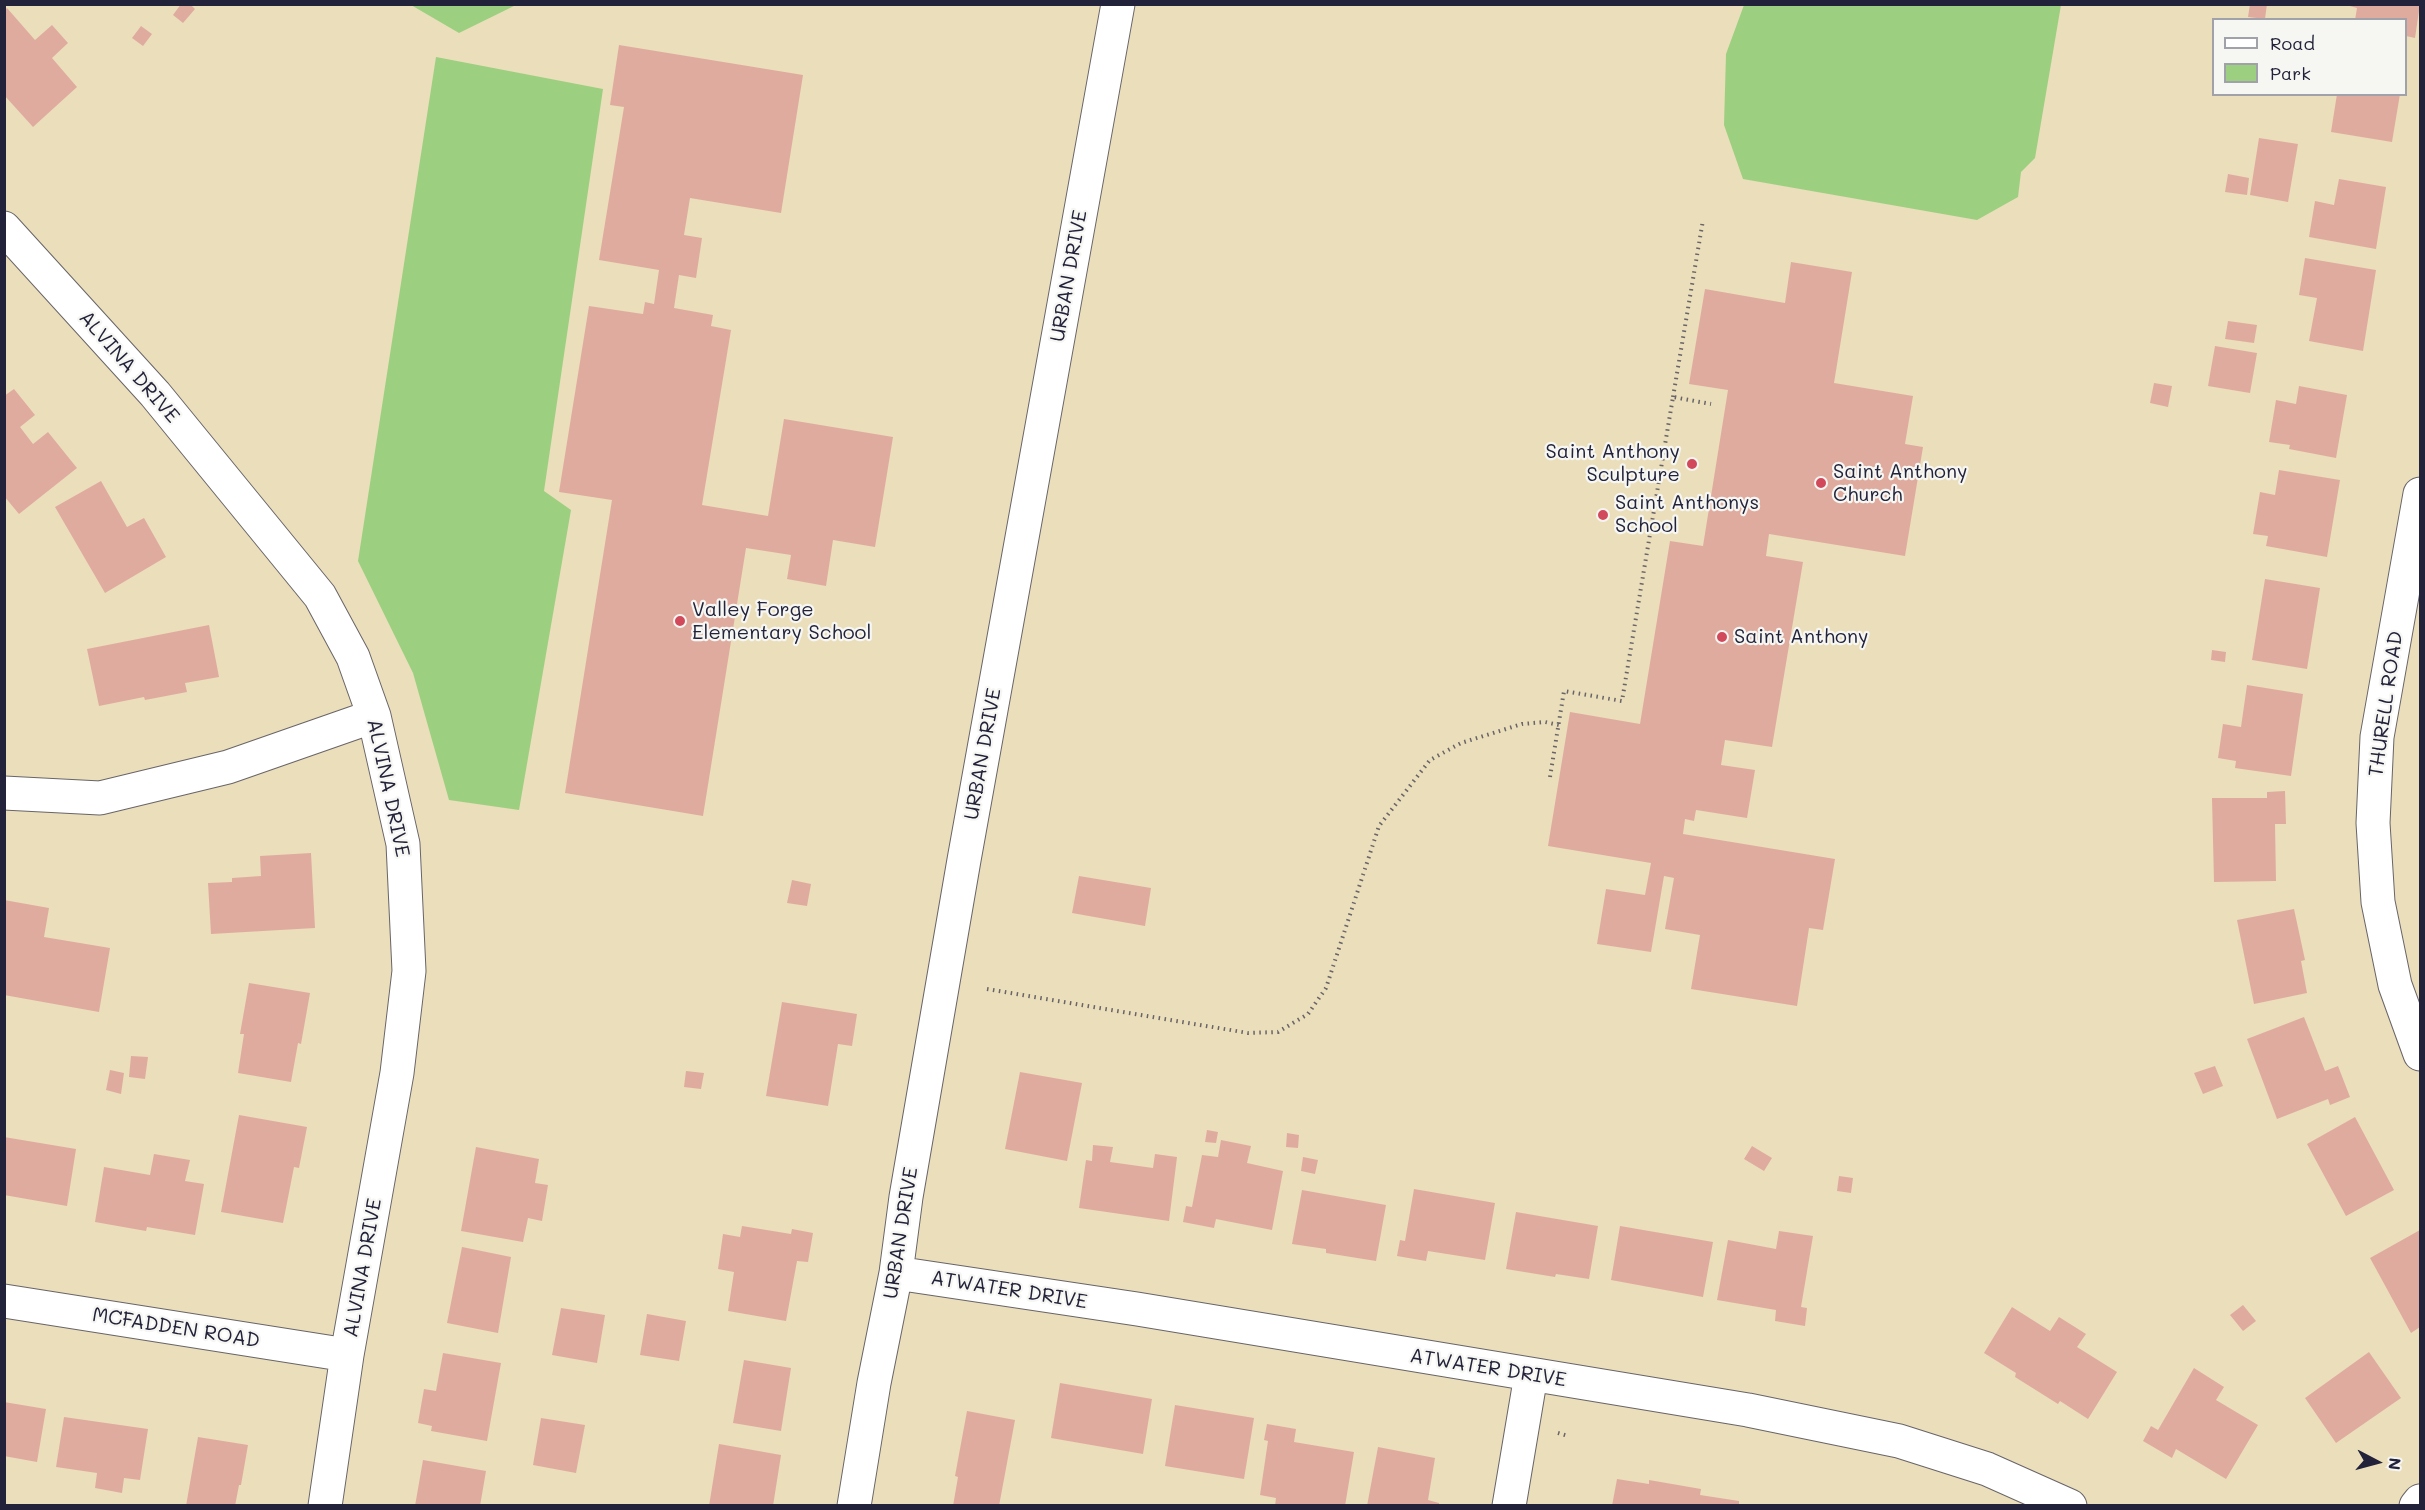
<!DOCTYPE html>
<style>
body{margin:0}
#map{position:relative;width:2425px;height:1510px;overflow:hidden;background:#ebdebb;font-family:Mali,sans-serif}
canvas{display:block}
.frame{position:absolute;inset:0;border:6px solid #22223b;pointer-events:none}
.legend{position:absolute;left:2212px;top:18px;width:195px;height:78px;box-sizing:border-box;background:#f6f6f2;border:2px solid #a1a1a9;margin:0;padding:8px 10px;list-style:none;font-size:18px;color:#22223b}
.legend li{display:flex;align-items:center;gap:12px;height:30px}
.legend b{width:30px;border:2px solid #a1a1a9}
.north{position:absolute;left:2347px;top:1432px;width:60px;height:60px;-webkit-text-stroke:4px #f6f6f2;paint-order:stroke;rotate:96deg;font-size:16px;font-weight:700;line-height:24px;text-align:center;color:#22223b}
.north::after{content:'';display:block;margin:auto;width:21px;height:27px;background:#22223b;clip-path:polygon(50% 0,100% 100%,50% 72%,0 100%)}
</style>
<div id="map">
<canvas width="2425" height="1510"></canvas>
<div class="frame"></div>
<ul class="legend">
<li><b style="height:8px;background:#fff"></b>Road</li>
<li><b style="height:16px;background:#9cd080"></b>Park</li>
</ul>
<div class="north">N</div>
</div>
<script>
const g = document.querySelector('canvas').getContext('2d');
g.lineJoin = 'round';
function fill(path, color) { g.fillStyle = color; g.fill(path, 'evenodd'); }
function stroke(path, color, width, dash) { g.strokeStyle = color; g.lineWidth = width; g.lineCap = dash ? 'butt' : 'round'; g.setLineDash(dash || []); g.stroke(path); }
function drawText(font, color, halo, rows, align = 'center') {
  g.font = font + ' Mali,sans-serif'; g.lineWidth = 4.5; g.setLineDash([]); g.textBaseline = 'middle'; g.strokeStyle = halo; g.fillStyle = color; for (const [text, x, y, turn = 0] of rows) {
    g.save(); g.translate(x, y); g.rotate((+turn || 0) * Math.PI / 180); g.textAlign = isNaN(turn) ? turn : align; if (halo) g.strokeText(text, 0, 0); g.fillText(text, 0, 0); g.restore();
  }
}
const green = new Path2D(`
 M 411,5 L 516,4 L 516,5 L 459,33 Z
 M 1744,5 L 2061,5 L 2035,158 L 2021,172 L 2018,197 L 1977,220 L 1743,179 L 1724,125 L 1726,54 Z
 M 436,57 L 603,89 L 544,491 L 571,510 L 519,810 L 449,800 L 413,673 L 358,561 Z`);
const building = new Path2D(`
 M 181,4 L 190,4 L 195,9 L 183,23 L 173,15 Z
 M 2250,4 L 2267,4 L 2265,19 L 2248,17 Z
 M 2343,4 L 2420,4 L 2415,38 L 2406,36 L 2406,20 L 2355,20 L 2357,8 Z
 M 7,8 L 35,40 L 52,25 L 68,43 L 52,58 L 77,87 L 33,127 L 4,95 L 4,11 Z
 M 141,26 L 152,34 L 143,46 L 132,38 Z
 M 619,45 L 803,75 L 781,213 L 690,198 L 684,235 L 702,238 L 696,278 L 679,275 L 674,308 L 713,315 L 711,326 L 731,330 L 702,505 L 768,516 L 784,419 L 893,437 L 875,547 L 833,540 L 826,586 L 787,579 L 791,555 L 746,548 L 703,816 L 565,793 L 612,500 L 559,492 L 589,306 L 643,314 L 645,302 L 654,304 L 659,270 L 599,260 L 624,107 L 610,105 Z
 M 2337,94 L 2400,94 L 2392,142 L 2331,132 Z
 M 2259,138 L 2298,144 L 2288,202 L 2250,195 Z
 M 2228,174 L 2249,178 L 2247,195 L 2225,192 Z
 M 2339,179 L 2386,187 L 2376,249 L 2309,237 L 2315,201 L 2334,205 Z
 M 2305,258 L 2376,270 L 2363,351 L 2309,341 L 2317,298 L 2299,295 Z
 M 1791,262 L 1852,272 L 1834,383 L 1913,396 L 1905,444 L 1923,447 L 1905,556 L 1769,534 L 1766,556 L 1803,562 L 1772,747 L 1725,740 L 1721,765 L 1755,770 L 1747,818 L 1696,810 L 1694,821 L 1685,819 L 1683,834 L 1835,859 L 1823,930 L 1809,928 L 1797,1006 L 1691,989 L 1700,935 L 1665,929 L 1674,878 L 1664,876 L 1651,952 L 1597,944 L 1606,889 L 1645,895 L 1651,863 L 1548,846 L 1570,712 L 1640,724 L 1670,541 L 1703,546 L 1728,390 L 1689,384 L 1705,289 L 1785,303 Z
 M 2228,321 L 2257,325 L 2254,343 L 2225,339 Z
 M 2215,346 L 2257,353 L 2250,393 L 2208,386 Z
 M 2154,383 L 2172,386 L 2168,407 L 2150,403 Z
 M 2299,386 L 2347,395 L 2336,458 L 2289,449 L 2290,445 L 2269,442 L 2276,400 L 2296,404 Z
 M 14,389 L 35,415 L 20,427 L 33,444 L 48,432 L 77,468 L 19,514 L 4,496 L 4,396 Z
 M 2279,470 L 2340,480 L 2327,557 L 2266,546 L 2268,536 L 2253,534 L 2260,492 L 2275,495 Z
 M 101,481 L 127,527 L 144,518 L 166,557 L 105,593 L 55,507 Z
 M 2265,579 L 2320,588 L 2307,669 L 2252,660 Z
 M 209,625 L 219,677 L 185,683 L 187,692 L 145,700 L 144,697 L 99,706 L 87,649 Z
 M 2212,650 L 2226,652 L 2225,662 L 2211,660 Z
 M 2247,685 L 2303,694 L 2291,776 L 2235,768 L 2236,761 L 2218,758 L 2223,724 L 2241,727 Z
 M 2285,791 L 2286,824 L 2275,824 L 2276,881 L 2214,882 L 2212,798 L 2267,798 L 2267,792 Z
 M 311,853 L 315,928 L 211,934 L 208,883 L 232,882 L 232,878 L 261,876 L 260,856 Z
 M 1079,876 L 1151,888 L 1145,926 L 1072,913 Z
 M 792,880 L 811,884 L 807,906 L 787,903 Z
 M 4,900 L 49,908 L 44,937 L 110,948 L 99,1012 L 4,995 Z
 M 2294,909 L 2305,960 L 2301,961 L 2307,993 L 2254,1004 L 2237,920 Z
 M 249,983 L 310,993 L 301,1044 L 298,1043 L 291,1082 L 238,1073 L 244,1034 L 240,1034 Z
 M 782,1002 L 857,1014 L 852,1046 L 838,1044 L 828,1106 L 766,1096 Z
 M 2304,1017 L 2325,1071 L 2338,1066 L 2350,1097 L 2330,1105 L 2328,1099 L 2277,1119 L 2247,1039 Z
 M 131,1056 L 148,1057 L 145,1079 L 129,1077 Z
 M 2215,1066 L 2223,1086 L 2203,1094 L 2194,1073 Z
 M 110,1070 L 124,1073 L 121,1094 L 106,1090 Z
 M 686,1071 L 704,1073 L 701,1089 L 684,1087 Z
 M 1020,1072 L 1082,1083 L 1067,1161 L 1005,1149 Z
 M 239,1115 L 307,1127 L 299,1168 L 294,1167 L 283,1223 L 221,1212 Z
 M 2355,1117 L 2394,1190 L 2346,1216 L 2307,1144 Z
 M 1207,1130 L 1218,1132 L 1216,1143 L 1205,1142 Z
 M 1287,1133 L 1299,1135 L 1298,1148 L 1286,1147 Z
 M 4,1137 L 76,1149 L 67,1206 L 4,1195 Z
 M 1221,1140 L 1251,1146 L 1247,1163 L 1283,1171 L 1272,1230 L 1216,1219 L 1214,1228 L 1183,1222 L 1186,1206 L 1192,1207 L 1202,1155 L 1218,1157 Z
 M 1093,1145 L 1113,1147 L 1110,1162 L 1153,1168 L 1155,1154 L 1177,1157 L 1169,1221 L 1079,1208 L 1086,1160 L 1092,1161 Z
 M 1752,1146 L 1772,1158 L 1764,1171 L 1744,1159 Z
 M 476,1147 L 539,1159 L 535,1183 L 548,1185 L 542,1221 L 528,1218 L 523,1242 L 461,1231 Z
 M 154,1154 L 190,1160 L 185,1181 L 204,1184 L 195,1235 L 147,1227 L 146,1231 L 95,1222 L 104,1167 L 150,1175 Z
 M 1303,1157 L 1318,1160 L 1315,1174 L 1301,1171 Z
 M 1839,1176 L 1853,1178 L 1851,1193 L 1837,1191 Z
 M 1414,1189 L 1495,1203 L 1485,1260 L 1428,1251 L 1426,1261 L 1397,1256 L 1400,1240 L 1405,1241 Z
 M 1302,1190 L 1386,1205 L 1376,1261 L 1326,1253 L 1326,1249 L 1292,1244 Z
 M 1516,1212 L 1598,1226 L 1589,1279 L 1556,1274 L 1555,1277 L 1506,1269 Z
 M 742,1226 L 791,1234 L 792,1229 L 813,1233 L 808,1262 L 797,1261 L 786,1321 L 728,1311 L 734,1272 L 718,1269 L 723,1234 L 740,1237 Z
 M 1620,1226 L 1713,1242 L 1703,1297 L 1611,1280 Z
 M 2420,1230 L 2420,1327 L 2411,1333 L 2370,1258 Z
 M 1779,1231 L 1813,1236 L 1801,1307 L 1807,1308 L 1805,1326 L 1775,1321 L 1776,1310 L 1717,1300 L 1728,1240 L 1776,1249 Z
 M 462,1247 L 511,1257 L 498,1333 L 447,1323 Z
 M 2243,1305 L 2256,1321 L 2243,1331 L 2230,1315 Z
 M 2012,1307 L 2050,1331 L 2059,1317 L 2086,1334 L 2077,1347 L 2117,1372 L 2088,1419 L 2060,1401 L 2058,1404 L 2015,1377 L 2016,1373 L 1984,1353 Z
 M 561,1308 L 605,1315 L 597,1363 L 552,1355 Z
 M 647,1314 L 686,1321 L 679,1361 L 640,1355 Z
 M 2369,1352 L 2401,1398 L 2336,1443 L 2305,1398 Z
 M 443,1353 L 501,1363 L 487,1441 L 431,1431 L 432,1426 L 418,1423 L 424,1389 L 436,1391 Z
 M 744,1360 L 791,1368 L 781,1431 L 733,1423 Z
 M 2194,1368 L 2224,1387 L 2216,1400 L 2258,1425 L 2226,1479 L 2176,1449 L 2172,1458 L 2143,1441 L 2151,1426 L 2158,1430 Z
 M 1060,1383 L 1152,1399 L 1143,1454 L 1051,1438 Z
 M 4,1402 L 46,1409 L 37,1462 L 4,1456 Z
 M 1175,1405 L 1254,1418 L 1244,1479 L 1165,1466 Z
 M 967,1411 L 1015,1420 L 999,1506 L 953,1506 L 958,1477 L 955,1476 Z
 M 64,1417 L 148,1429 L 140,1480 L 124,1478 L 122,1493 L 95,1488 L 97,1473 L 56,1467 Z
 M 541,1418 L 585,1425 L 576,1473 L 533,1465 Z
 M 1267,1424 L 1296,1429 L 1294,1442 L 1354,1452 L 1345,1506 L 1275,1506 L 1276,1498 L 1260,1495 L 1268,1441 L 1264,1440 Z
 M 198,1437 L 248,1445 L 241,1485 L 239,1485 L 235,1506 L 186,1506 Z
 M 719,1444 L 781,1455 L 773,1506 L 709,1506 Z
 M 1378,1447 L 1435,1458 L 1428,1500 L 1439,1503 L 1439,1506 L 1367,1506 Z
 M 423,1460 L 486,1471 L 480,1506 L 415,1506 Z
 M 1617,1479 L 1649,1484 L 1649,1480 L 1701,1489 L 1700,1495 L 1739,1501 L 1739,1506 L 1612,1506 Z`);
const path = new Path2D(`
 M 1673,397 L 1703,220
 M 1550,777 L 1564,691 L 1622,701 L 1673,397 L 1711,404
 M 987,989 L 1248,1033 L 1278,1032 L 1308,1014 L 1326,988 L 1379,826 L 1430,760 L 1461,743 L 1522,724 L 1545,722 L 1559,725
 M 1558,1433 L 1568,1436`);
const street = new Path2D(`
 M 4,228 L 155,394 L 320,596 L 353,657 L 374,716 L 403,844 L 409,971 L 397,1073 L 347,1355 L 325,1506
 M 2420,494 L 2377,737 L 2373,823 L 2378,902 L 2395,985 L 2420,1054
 M 4,793 L 100,798 L 228,767 L 374,716
 M 896,1273 L 1137,1309 L 1748,1410 L 1899,1441 L 1987,1469 L 2070,1506
 M 4,1301 L 347,1355
 M 854,1506 L 874,1383 L 896,1273 L 906,1197 L 964,860 L 1118,4
 M 1509,1506 L 1531,1375
 M 2416,1506 L 2420,1501`);
const markers = [
 [1692,464,6,"#d1495b"],
 [1821,483,6,"#d1495b"],
 [1603,515,6,"#d1495b"],
 [680,621,6,"#d1495b"],
 [1722,637,6,"#d1495b"]
];
const streetNames = [
 ["URBAN DRIVE",1069,276,-80],
 ["ALVINA DRIVE",129,367,49],
 ["THURELL ROAD",2386,704,-82],
 ["URBAN DRIVE",983,754,-80],
 ["ALVINA DRIVE",388,788,78],
 ["URBAN DRIVE",901,1233,-81],
 ["ALVINA DRIVE",363,1268,-80],
 ["ATWATER DRIVE",1009,1290,9],
 ["MCFADDEN ROAD",176,1328,9],
 ["ATWATER DRIVE",1488,1368,9]
];
const poiNames = [
 ["Saint Anthony",1680,452,"right"],
 ["Sculpture",1680,475,"right"],
 ["Saint Anthony",1833,472],
 ["Church",1833,495],
 ["Saint Anthonys",1615,503],
 ["School",1615,526],
 ["Valley Forge",692,610],
 ["Elementary School",692,633],
 ["Saint Anthony",1734,637]
];
fill(green, '#9cd080');
fill(building, '#e0ab9f');
stroke(street, '#686468', 35);
stroke(path, '#686468', 4, [1.5, 4.5]);
stroke(street, '#fff', 33);
for (const [x, y, r, color] of markers) { const dot = new Path2D(); dot.arc(x, y, r, 0, 2 * Math.PI); g.fillStyle = color; g.fill(dot); stroke(dot, '#f6f6f2', 2); }
drawText('20px', '#22223b', '#f6f6f2', streetNames);
drawText('20px', '#22223b', '#f6f6f2', poiNames, 'left');
</script>
